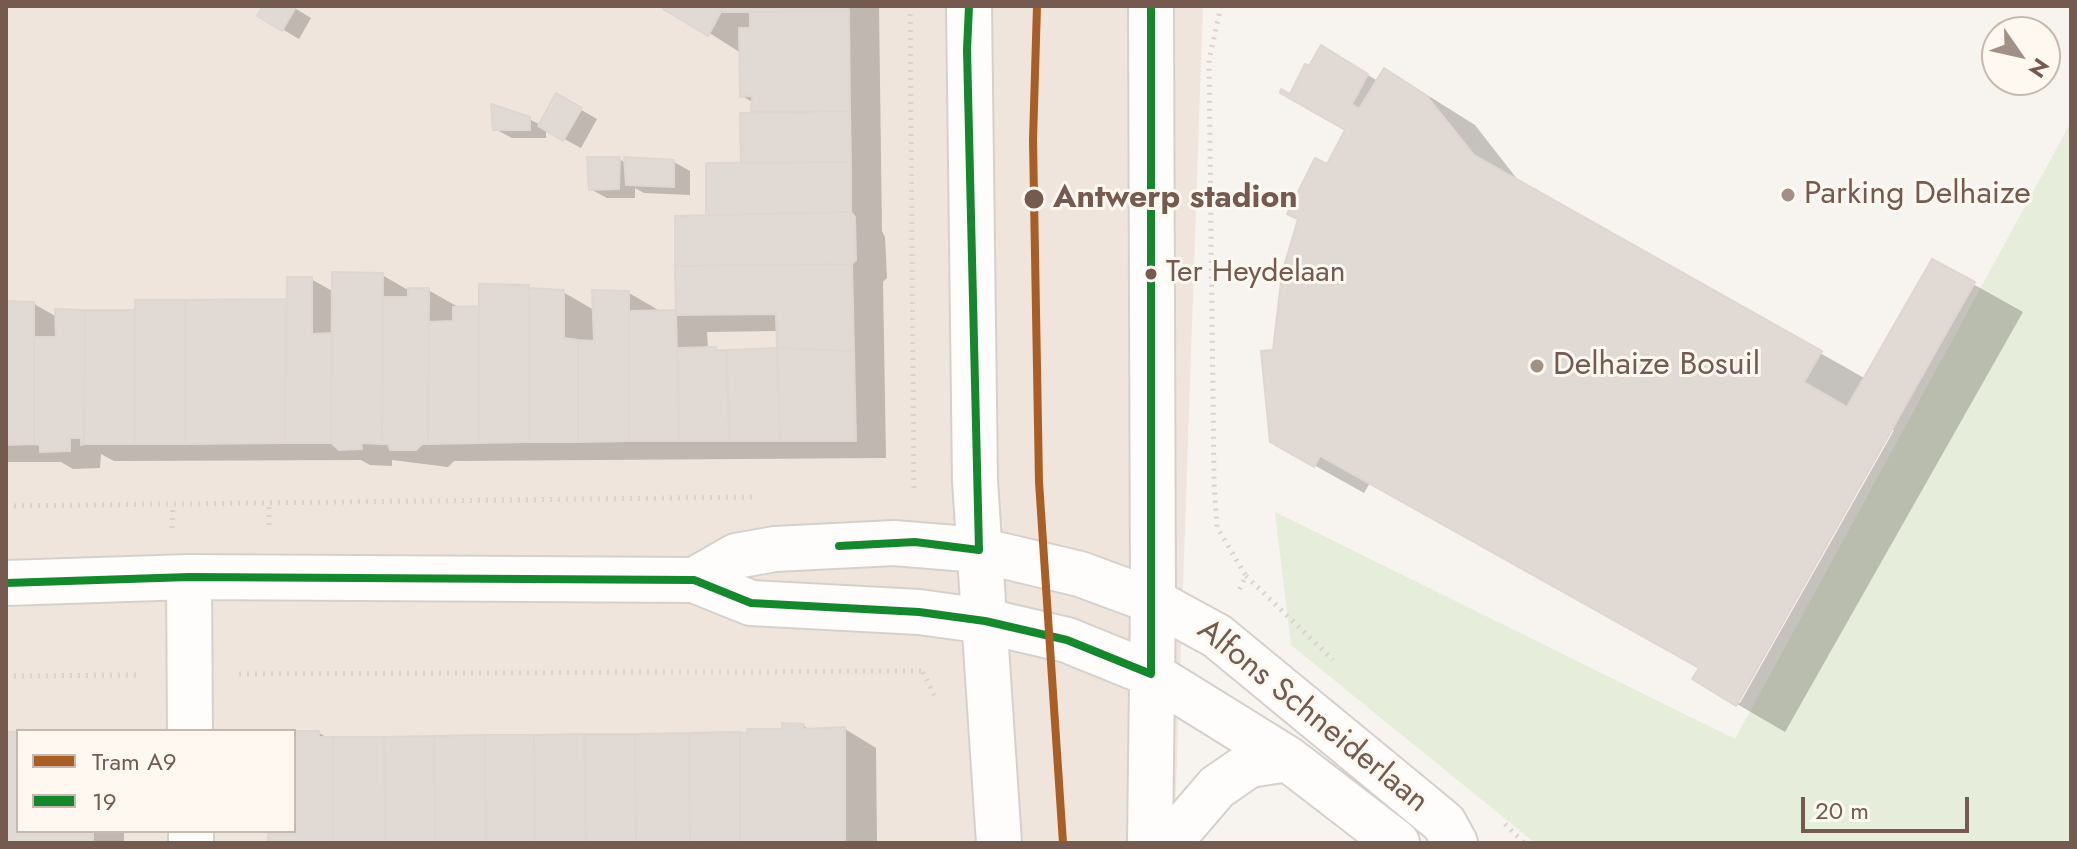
<!DOCTYPE html>
<style>
body{margin:0}
#map{position:relative;width:2077px;height:849px;overflow:hidden;background:#f7f3ee;font-family:Jost,sans-serif}
canvas{display:block}
.frame{position:absolute;inset:0;border:8px solid #745a4f;pointer-events:none}
.legend{position:absolute;left:16px;top:729px;width:280px;height:104px;box-sizing:border-box;background:#fef8f0;border:2px solid #c7b9b0;margin:0;padding:10px 14px;list-style:none;font-size:24px;color:#745a4f}
.legend li{display:flex;align-items:center;gap:16px;height:40px}
.legend b{width:40px;border:2px solid #c7b9b0}
.north{position:absolute;left:1981px;top:16px;width:80px;height:80px;box-sizing:border-box;background:#fef8f0;border:2px solid #c7b9b0;border-radius:50%;rotate:124deg;font-size:22px;font-weight:700;line-height:32px;text-align:center;color:#745a4f}
.north::after{content:'';display:block;margin:auto;width:28px;height:36px;background:#a29087;clip-path:polygon(50% 0,100% 100%,50% 72%,0 100%)}
.scale{position:absolute;left:1801px;top:797px;width:168px;height:36px;box-sizing:border-box;border:4px solid #745a4f;border-top:0;padding-left:10px;font-size:24px;line-height:28px;white-space:nowrap;color:#745a4f;-webkit-text-stroke:6px #fef8f0;paint-order:stroke}
</style>
<div id="map">
<canvas width="2077" height="849"></canvas>
<div class="frame"></div>
<ul class="legend">
<li><b style="height:10px;background:#a85e24"></b>Tram A9</li>
<li><b style="height:10px;background:#15882e"></b>19</li>
</ul>
<div class="north">N</div>
<div class="scale">20 m</div>
</div>
<script>
const g = document.querySelector('canvas').getContext('2d');
g.lineJoin = 'round';
function fill(path, color) { g.fillStyle = color; g.fill(path, 'evenodd'); }
function stroke(path, color, width, dash) { g.strokeStyle = color; g.lineWidth = width; g.lineCap = dash ? 'butt' : 'round'; g.setLineDash(dash || []); g.stroke(path); }
function drawText(font, color, halo, rows, align = 'center') {
  g.font = font + ' Jost,sans-serif'; g.lineWidth = 6; g.setLineDash([]); g.textBaseline = 'middle'; g.strokeStyle = halo; g.fillStyle = color; for (const [text, x, y, turn = 0] of rows) {
    g.save(); g.translate(x, y); g.rotate((+turn || 0) * Math.PI / 180); g.textAlign = isNaN(turn) ? turn : align; if (halo) g.strokeText(text, 0, 0); g.fillText(text, 0, 0); g.restore();
  }
}
const residential = new Path2D(`
 M 6,6 L 1203,6 L 1174,843 L 6,843 ZM 18,731 L 294,731 L 294,831 L 18,831 Z`);
const green = new Path2D(`
 M 2071,122 L 2071,843 L 1535,843 L 1291,645 L 1275,512 L 1735,739 Z`);
const shadow = new Path2D(`
 M 265,6 L 291,6 L 311,18 L 299,39 L 260,16 Z
 M 667,6 L 879,6 L 882,231 L 885,237 L 887,278 L 883,282 L 886,458 L 454,461 L 448,467 L 392,460 L 392,466 L 370,465 L 361,460 L 114,461 L 101,454 L 100,468 L 73,469 L 61,462 L 6,462 L 6,303 L 34,304 L 57,317 L 137,313 L 137,302 L 288,301 L 311,279 L 334,292 L 382,275 L 408,290 L 428,290 L 460,308 L 480,308 L 563,292 L 594,310 L 629,293 L 660,311 L 678,312 L 708,217 L 708,165 L 744,165 L 754,103 L 742,96 L 741,53 ZM 778,331 L 779,350 L 708,349 L 707,332 Z
 M 1322,48 L 1378,81 L 1384,70 L 1432,98 L 1475,125 L 1521,184 L 1866,379 L 1932,261 L 2023,312 L 1785,732 L 1737,704 L 1702,668 L 1370,483 L 1364,493 L 1271,441 L 1275,352 L 1327,167 L 1348,130 L 1290,97 ZM 1890,430 L 1894,430 L 1740,703 L 1736,701 Z
 M 557,96 L 597,119 L 581,148 L 546,129 L 546,138 L 512,138 L 495,129 L 529,119 L 541,125 Z
 M 619,159 L 626,163 L 674,162 L 690,171 L 690,195 L 644,193 L 635,188 L 635,198 L 607,198 L 590,189 Z
 M 803,726 L 811,730 L 845,729 L 876,748 L 877,843 L 270,843 L 270,831 L 294,831 L 294,733 L 319,733 L 330,739 L 749,736 Z
 M 18,734 L 18,831 L 124,831 L 124,843 L 6,843 L 6,739 Z`);
const building = new Path2D(`
 M 263,6 L 295,6 L 296,7 L 282,31 L 257,16 Z
 M 665,6 L 724,6 L 708,36 L 663,9 Z
 M 724,6 L 848,6 L 849,11 L 721,12 Z
 M 849,11 L 850,111 L 751,112 L 752,96 L 740,97 L 739,28 L 750,28 L 750,12 Z
 M 1321,45 L 1368,74 L 1352,104 L 1359,109 L 1384,68 L 1426,95 L 1474,155 L 1822,351 L 1804,382 L 1847,407 L 1932,259 L 1975,282 L 1736,706 L 1692,679 L 1699,668 L 1320,456 L 1314,467 L 1270,442 L 1261,351 L 1273,350 L 1282,273 L 1298,219 L 1287,214 L 1315,158 L 1327,164 L 1345,130 L 1280,93 L 1281,89 L 1290,94 L 1305,64 L 1309,66 Z
 M 556,93 L 582,108 L 563,141 L 538,126 Z
 M 491,104 L 530,117 L 530,130 L 493,130 Z
 M 850,111 L 851,162 L 741,163 L 740,113 Z
 M 587,157 L 620,157 L 619,189 L 589,190 Z
 M 624,157 L 674,160 L 674,187 L 626,185 Z
 M 851,162 L 851,212 L 706,215 L 706,163 Z
 M 851,212 L 855,217 L 856,260 L 852,264 L 675,266 L 675,216 Z
 M 852,264 L 854,351 L 777,348 L 776,314 L 676,315 L 675,266 Z
 M 332,272 L 383,273 L 382,444 L 361,443 L 362,449 L 339,450 L 331,443 Z
 M 287,277 L 312,277 L 312,334 L 332,333 L 331,443 L 285,443 Z
 M 479,284 L 529,285 L 529,442 L 479,443 Z
 M 408,288 L 429,288 L 428,444 L 422,444 L 416,450 L 390,450 L 388,444 L 382,444 L 383,297 L 408,297 Z
 M 529,288 L 564,290 L 564,338 L 578,340 L 578,442 L 529,442 Z
 M 592,290 L 629,291 L 629,441 L 578,442 L 578,340 L 594,341 Z
 M 286,299 L 285,443 L 185,444 L 185,300 Z
 M 135,300 L 185,300 L 185,444 L 135,444 Z
 M 6,301 L 34,302 L 34,444 L 6,445 Z
 M 479,306 L 479,443 L 428,444 L 429,322 L 453,321 L 453,307 Z
 M 55,309 L 85,310 L 84,444 L 81,445 L 81,438 L 70,438 L 70,451 L 40,452 L 40,445 L 34,444 L 34,337 L 56,337 Z
 M 85,310 L 135,310 L 135,444 L 84,444 Z
 M 676,310 L 679,441 L 629,441 L 629,311 Z
 M 716,347 L 717,350 L 727,350 L 729,441 L 679,441 L 678,348 Z
 M 777,348 L 780,441 L 729,441 L 727,350 Z
 M 777,348 L 854,351 L 856,441 L 780,441 Z
 M 782,723 L 804,724 L 803,729 L 845,727 L 845,843 L 740,843 L 740,732 L 747,734 L 747,729 L 782,729 Z
 M 294,731 L 319,731 L 319,737 L 333,737 L 333,843 L 268,843 L 268,831 L 294,831 Z
 M 6,732 L 18,732 L 18,831 L 93,831 L 93,843 L 6,843 Z
 M 740,732 L 740,840 L 690,843 L 689,733 Z
 M 689,733 L 690,843 L 636,843 L 635,734 Z
 M 584,734 L 586,843 L 535,843 L 534,735 Z
 M 584,734 L 635,734 L 636,843 L 586,843 Z
 M 485,735 L 486,843 L 435,843 L 434,736 Z
 M 485,735 L 534,735 L 535,843 L 486,843 Z
 M 434,736 L 435,843 L 385,843 L 384,737 Z
 M 333,737 L 384,737 L 385,841 L 333,842 Z`);
const path = new Path2D(`
 M 910,6 L 914,494
 M 1221,6 L 1209,60 L 1214,483 L 1217,527 L 1246,576 L 1239,590
 M 6,506 L 757,497
 M 269,525 L 269,503
 M 172,528 L 173,504
 M 1246,576 L 1333,660
 M 923,672 L 936,699
 M 239,674 L 922,671
 M 6,676 L 141,675
 M 1505,824 L 1524,843`);
const minor = new Path2D(`
 M 969,6 L 975,481 L 999,843
 M 189,577 L 190,731
 M 694,580 L 736,556 L 775,549 L 894,543 L 979,550 L 1080,574 L 1153,601 L 1217,636 L 1444,823 L 1455,843
 M 6,583 L 189,577 L 694,580 L 751,603 L 919,612 L 985,621 L 1067,640 L 1151,674 L 1288,759 L 1397,843
 M 191,831 L 191,843
 M 1150,843 L 1153,601 L 1151,6
 M 1169,843 L 1217,787 L 1249,765 L 1288,759`);
const bus1 = new Path2D(`
 M 839,546 L 915,542 L 979,550 L 967,50 L 969,6
 M 6,583 L 189,577 L 694,580 L 751,603 L 919,612 L 985,621 L 1067,640 L 1151,674 L 1151,6`);
const tram1 = new Path2D(`
 M 1037,6 L 1033,140 L 1039,482 L 1063,843`);
const markers = [
 [1788,195,8,"#a29087"],
 [1034,199,11,"#745a4f"],
 [1151,274,7,"#745a4f"],
 [1537,366,8,"#a29087"]
];
const busNames = [
 ["Ter Heydelaan",1166,274]
];
const poiNames = [
 ["Parking Delhaize",1804,195],
 ["Delhaize Bosuil",1553,366]
];
const stopNames = [
 ["Antwerp stadion",1053,199]
];
const streetNames = [
 ["Alfons Schneiderlaan",1312,717,39]
];
fill(residential, '#efe5dc');
fill(green, '#e6edda');
fill(shadow, '#0003');
fill(building, '#e1d9d3');
stroke(building, '#dfd6d1', 2);
stroke(minor, '#d6d0cc', 48);
stroke(path, '#d9d2d0', 5, [2, 6]);
stroke(minor, '#fefdfc', 44);
stroke(bus1, '#15882e', 8);
stroke(tram1, '#a85e24', 8);
for (const [x, y, r, color] of markers) { const dot = new Path2D(); dot.arc(x, y, r, 0, 2 * Math.PI); g.fillStyle = color; g.fill(dot); stroke(dot, '#fef8f0', 3); }
drawText('30px', '#745a4f', '#fef8f0', busNames, 'left');
drawText('32px', '#745a4f', '#fef8f0', poiNames, 'left');
drawText('bold 32px', '#745a4f', '#fef8f0', stopNames, 'left');
drawText('32px', '#745a4f', '#fef8f0', streetNames);
</script>
